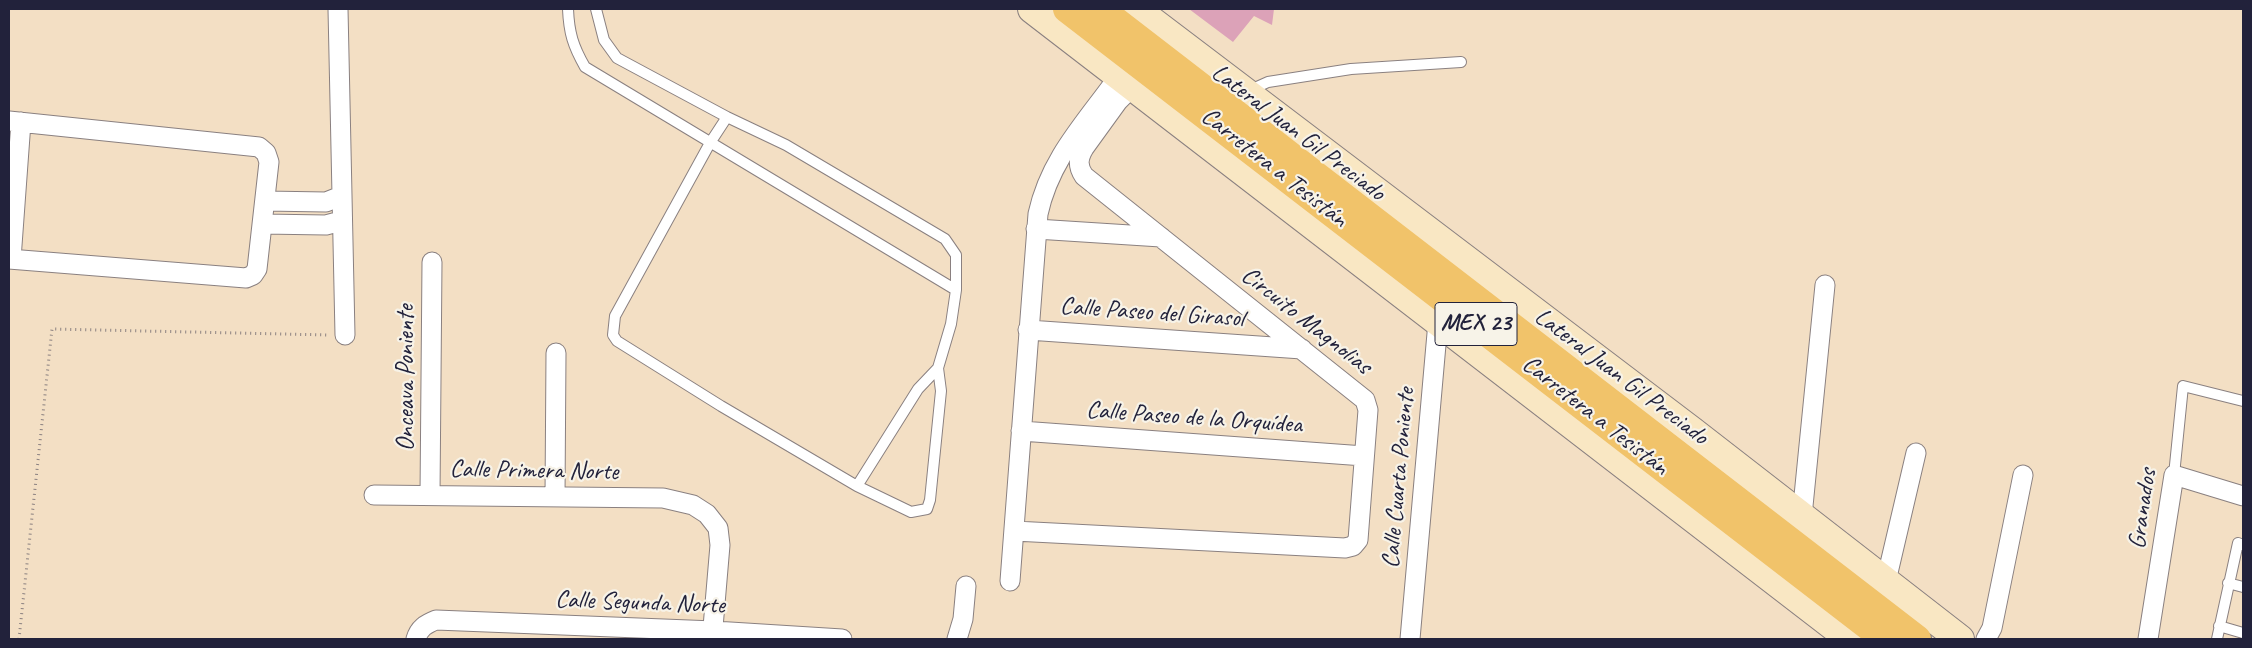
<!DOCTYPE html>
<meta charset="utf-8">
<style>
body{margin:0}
#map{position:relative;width:2252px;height:648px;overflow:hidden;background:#f3dfc4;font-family:Caveat,sans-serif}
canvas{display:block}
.frame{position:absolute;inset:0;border:10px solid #22223b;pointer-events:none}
</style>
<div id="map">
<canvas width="2252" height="648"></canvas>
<div class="frame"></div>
</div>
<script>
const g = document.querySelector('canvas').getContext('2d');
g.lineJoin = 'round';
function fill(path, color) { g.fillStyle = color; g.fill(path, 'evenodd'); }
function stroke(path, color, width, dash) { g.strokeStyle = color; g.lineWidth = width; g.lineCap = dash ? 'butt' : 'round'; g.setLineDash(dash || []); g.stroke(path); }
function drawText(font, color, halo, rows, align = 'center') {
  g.font = font + ' Caveat,sans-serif'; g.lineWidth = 4.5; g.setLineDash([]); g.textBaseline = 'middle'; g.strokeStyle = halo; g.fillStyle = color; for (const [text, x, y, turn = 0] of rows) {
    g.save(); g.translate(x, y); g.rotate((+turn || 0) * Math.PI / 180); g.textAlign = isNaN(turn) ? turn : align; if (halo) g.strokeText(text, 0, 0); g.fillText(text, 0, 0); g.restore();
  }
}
const building = new Path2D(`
 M 1189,9 L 1274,9 L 1272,25 L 1254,16 L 1233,42 Z`);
const path = new Path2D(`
 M 19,639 L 52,329 L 329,335`);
const service = new Path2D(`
 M 568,9 C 569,33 573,46 585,67 L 956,290
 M 596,9 L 604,40 L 617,58 L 727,117 L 786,145 L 945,239 L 956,255 L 956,290 L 951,324 L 938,368 L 918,389 L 857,486
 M 1248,91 L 1268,82 L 1351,69 L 1461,62
 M 727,117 L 710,143 L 615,316 L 613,335 L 617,341 L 721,406 L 857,486 L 911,512 L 927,509 L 930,500 L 941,391 L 938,368
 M 2174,475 L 2183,386 L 2243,401
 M 2228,583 L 2243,587
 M 2219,626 L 2243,633
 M 2217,639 L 2238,543 L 2243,545`);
const minor = new Path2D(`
 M 338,9 L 345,335
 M 9,121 L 259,147 L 266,153 L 269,162 L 257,269 L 253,275 L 246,278 L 9,259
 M 265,201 L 326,202 L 341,196
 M 263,224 L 326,225 L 341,221
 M 1036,229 L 1161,237
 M 11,259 L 21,122
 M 1028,330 L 1302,349
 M 1021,431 L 1364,456
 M 374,495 L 663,498 L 693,505 L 707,514 L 718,528 L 720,545 L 712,639
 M 430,495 L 432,262
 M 555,497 L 556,353
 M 1802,516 L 1825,285
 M 1014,531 L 1345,548 L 1353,546 L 1358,540 L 1368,410 L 1365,400 L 1084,176 C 1077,166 1078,158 1084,148 L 1118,101 L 1133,86
 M 1010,581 L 1038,214 C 1050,158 1087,121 1119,76
 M 1886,581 L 1916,453
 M 416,639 C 419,628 426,624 436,620 L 714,631 L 842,639
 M 957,639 L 963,619 L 966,586
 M 1410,639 L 1438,322
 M 1986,639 L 1992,628 L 2023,475
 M 2148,639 L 2174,475 L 2243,496`);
const secondary = new Path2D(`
 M 1032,9 L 1850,639
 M 1136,9 L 1692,431 L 1960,639`);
const primary = new Path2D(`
 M 1067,9 L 1885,639
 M 1100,9 L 1917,639`);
const shields = [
 [1476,324,82]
];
const shieldNames = [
 ["MEX 23",1476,324]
];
const streetNames = [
 ["Lateral Juan Gil Preciado",1298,133,37],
 ["Carretera a Tesistán",1274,168,38],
 ["Calle Paseo del Girasol",1152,313,4],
 ["Circuito Magnolias",1306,321,38],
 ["Lateral Juan Gil Preciado",1621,377,37],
 ["Onceava Poniente",406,378,-90],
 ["Carretera a Tesistán",1595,416,38],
 ["Calle Paseo de la Orquídea",1194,418,4],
 ["Calle Primera Norte",534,471,1],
 ["Calle Cuarta Poniente",1399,478,-85],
 ["Granados",2143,509,-82],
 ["Calle Segunda Norte",640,603,2]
];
fill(building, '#dca2b8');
stroke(service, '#8a8080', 12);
stroke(minor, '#8a8080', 21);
stroke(secondary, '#8a8080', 30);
stroke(primary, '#8a8080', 30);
stroke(path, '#8a8080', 3, [1, 4]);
stroke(service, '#fff', 10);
stroke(minor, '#fff', 19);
stroke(secondary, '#f9e7c3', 28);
stroke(primary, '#f1c36a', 28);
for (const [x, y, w] of shields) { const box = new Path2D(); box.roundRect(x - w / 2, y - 21.5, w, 43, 4); g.fillStyle = '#f7f3e8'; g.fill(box); stroke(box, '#22223b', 1); }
drawText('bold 24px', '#22223b', null, shieldNames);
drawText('25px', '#22223b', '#f7f3e8', streetNames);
</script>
